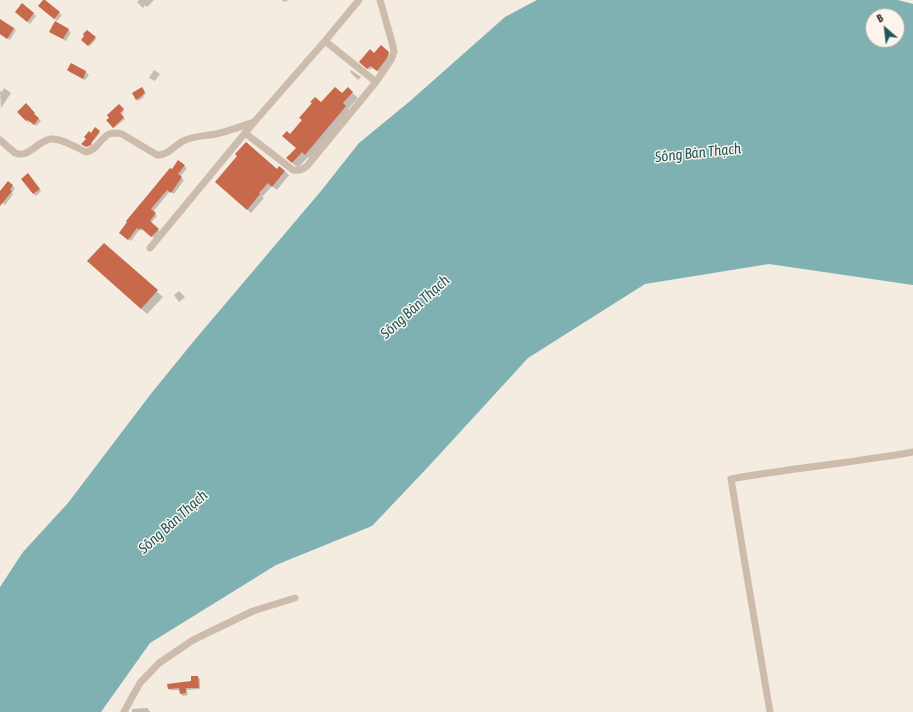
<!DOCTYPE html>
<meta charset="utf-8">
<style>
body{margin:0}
#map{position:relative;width:913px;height:712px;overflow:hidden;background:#f4ebe1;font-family:"Asap Condensed",sans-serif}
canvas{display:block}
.north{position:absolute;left:865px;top:8px;width:40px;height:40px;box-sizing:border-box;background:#fbf5ee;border:1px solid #aea6a0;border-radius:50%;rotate:332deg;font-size:11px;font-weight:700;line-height:16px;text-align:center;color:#3b302b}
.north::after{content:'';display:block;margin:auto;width:14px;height:18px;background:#1f5a5e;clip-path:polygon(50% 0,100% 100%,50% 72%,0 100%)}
</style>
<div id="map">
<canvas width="913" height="712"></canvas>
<div class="north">B</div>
</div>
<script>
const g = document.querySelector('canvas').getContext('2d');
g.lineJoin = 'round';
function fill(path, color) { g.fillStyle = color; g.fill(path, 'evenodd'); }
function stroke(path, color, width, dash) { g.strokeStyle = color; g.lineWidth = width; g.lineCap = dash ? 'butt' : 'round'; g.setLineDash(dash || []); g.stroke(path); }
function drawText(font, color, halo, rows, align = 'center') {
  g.font = font + ' "Asap Condensed",sans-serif'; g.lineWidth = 3; g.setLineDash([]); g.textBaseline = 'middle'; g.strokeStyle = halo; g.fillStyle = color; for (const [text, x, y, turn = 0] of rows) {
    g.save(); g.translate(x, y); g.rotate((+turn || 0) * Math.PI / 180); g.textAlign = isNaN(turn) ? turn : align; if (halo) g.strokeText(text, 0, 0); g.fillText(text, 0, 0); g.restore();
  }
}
const water = new Path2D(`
 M 537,0 L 898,0 L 913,4 L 913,285 L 769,264 L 645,284 L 528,358 L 428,467 L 372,526 L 276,565 L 150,643 L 101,712 L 0,712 L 0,587 L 23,552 L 68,503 L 150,395 L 193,342 L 321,191 L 359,143 L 409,102 L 505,17 ZM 873,16 L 897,16 L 897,40 L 873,40 Z`);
const shadow = new Path2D(`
 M 139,0 L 154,0 L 147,7 L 145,5 L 143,8 L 137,2 Z
 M 282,0 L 289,0 L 284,2 Z
 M 22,5 L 36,16 L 30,24 L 19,15 Z
 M 42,9 L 59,13 L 62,15 L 57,21 Z
 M 0,25 L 14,28 L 16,30 L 10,40 L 0,34 Z
 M 68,30 L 71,32 L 66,41 L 53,34 L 51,32 Z
 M 87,31 L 96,39 L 90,46 L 82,40 Z
 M 381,47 L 390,55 L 380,73 L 372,67 L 370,70 L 362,64 L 374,54 Z
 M 71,64 L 86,72 L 89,75 L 85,80 L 71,73 L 68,70 Z
 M 154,70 L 160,74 L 155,81 L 149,78 Z
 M 351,70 L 361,77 L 358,80 L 350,72 Z
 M 4,88 L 11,93 L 1,108 L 0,91 L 2,92 Z
 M 141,88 L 146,94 L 143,96 L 144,97 L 138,101 L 133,94 Z
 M 348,89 L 358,98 L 348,109 L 351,112 L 311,160 L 308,157 L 298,168 L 287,158 L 297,148 L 290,135 L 322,103 L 343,94 Z
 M 26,105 L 41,121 L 36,126 L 31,121 L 29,123 L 19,112 Z
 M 119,106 L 124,111 L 121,115 L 125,119 L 114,128 L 108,120 Z
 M 95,128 L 100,133 L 91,144 L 92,145 L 88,147 L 84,145 Z
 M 184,166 L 187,168 L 180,177 L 184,180 L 174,194 L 170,191 L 153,212 L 157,216 L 151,223 L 160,232 L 154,238 L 144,229 L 142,231 L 140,229 L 131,241 L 122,235 L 172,171 Z
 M 280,167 L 289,175 L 277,190 L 272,186 L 262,197 L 264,198 L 251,213 L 220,186 L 277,170 Z
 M 30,177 L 41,191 L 36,196 L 33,193 Z
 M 8,183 L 15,188 L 12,193 L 13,194 L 5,205 L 0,201 L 0,193 Z
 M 104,244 L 163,297 L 147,314 L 88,261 Z
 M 179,291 L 185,297 L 179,302 L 174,295 Z
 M 198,677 L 200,679 L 200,689 L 187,690 L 188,695 L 183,696 L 181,694 L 180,690 L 170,690 L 168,688 L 192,681 Z
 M 147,708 L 149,710 L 150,712 L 132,712 L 132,709 Z`);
const building = new Path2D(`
 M 43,0 L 45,0 L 60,12 L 54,19 L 38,6 Z
 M 22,3 L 34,13 L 27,22 L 15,12 Z
 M 0,19 L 14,28 L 7,39 L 0,34 Z
 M 55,21 L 69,29 L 63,39 L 49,32 Z
 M 87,30 L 96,37 L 88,46 L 81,40 L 84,36 L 83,34 Z
 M 381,45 L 389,52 L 387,58 L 377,71 L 370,66 L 367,69 L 359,62 L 370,49 L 374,53 Z
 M 71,63 L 86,71 L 83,79 L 67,70 Z
 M 142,87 L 145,92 L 143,94 L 143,95 L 136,100 L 132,93 Z
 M 335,87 L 342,93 L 348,87 L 353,92 L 343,103 L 346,106 L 305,155 L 302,152 L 292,163 L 286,158 L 296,148 L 282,136 L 287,131 L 290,134 L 302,120 L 299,118 L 312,103 L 310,102 L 315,97 L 321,102 Z
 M 26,103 L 35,113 L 34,114 L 39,118 L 34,125 L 28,120 L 26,121 L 17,112 Z
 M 119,104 L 124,109 L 120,113 L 124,117 L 113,128 L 106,120 L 109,118 L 107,115 Z
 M 95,127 L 100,131 L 91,143 L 92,144 L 86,147 L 81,144 L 86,139 L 84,137 L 89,131 L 91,133 Z
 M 246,142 L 277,169 L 279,166 L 285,171 L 272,187 L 268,183 L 259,193 L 260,194 L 247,210 L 215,182 L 237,156 L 235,154 Z
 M 178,160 L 185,165 L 178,174 L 182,177 L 171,193 L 167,190 L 151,209 L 156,213 L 150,221 L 159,229 L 151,237 L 141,228 L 139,230 L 137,228 L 128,240 L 119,233 L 127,222 L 126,221 L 146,197 L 170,168 L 172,169 Z
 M 28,173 L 40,189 L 33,194 L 21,179 Z
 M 8,181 L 13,185 L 10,190 L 12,191 L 0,206 L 0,191 Z
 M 104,243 L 158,290 L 141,309 L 87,261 Z
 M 191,676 L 198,676 L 199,688 L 186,688 L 186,693 L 180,694 L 179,688 L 168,689 L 167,684 L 191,681 Z`);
const street = new Path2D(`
 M 325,41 L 376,82
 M 245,133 L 293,170 C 299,171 302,170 307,166 L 376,82 L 391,60 L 394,52 L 393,46 L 380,0
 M 0,140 L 15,153 C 29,159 38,140 51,139 C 62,138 77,148 86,152 C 102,149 101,128 122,134 L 157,155 C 167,156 174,146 183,141 C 193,136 205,136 216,134 C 229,131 242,126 254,122
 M 150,248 L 255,121 L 325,41 L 359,0
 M 124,712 L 131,699 L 140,683 L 159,663 L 193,640 L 253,611 L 295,598
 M 770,712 L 747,576 L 731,479 C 791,468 853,463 913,452`);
const waterNames = [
 ["Sông Bàn Thạch",698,153,-6],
 ["Sông Bàn Thạch",415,307,-42],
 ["Sông Bàn Thạch",173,522,-42]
];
fill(water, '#7fb0b2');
fill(shadow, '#0003');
fill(building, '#c8694b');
stroke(street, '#cdbbac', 7);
drawText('italic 15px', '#1f5a5e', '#fbf5ee', waterNames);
</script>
